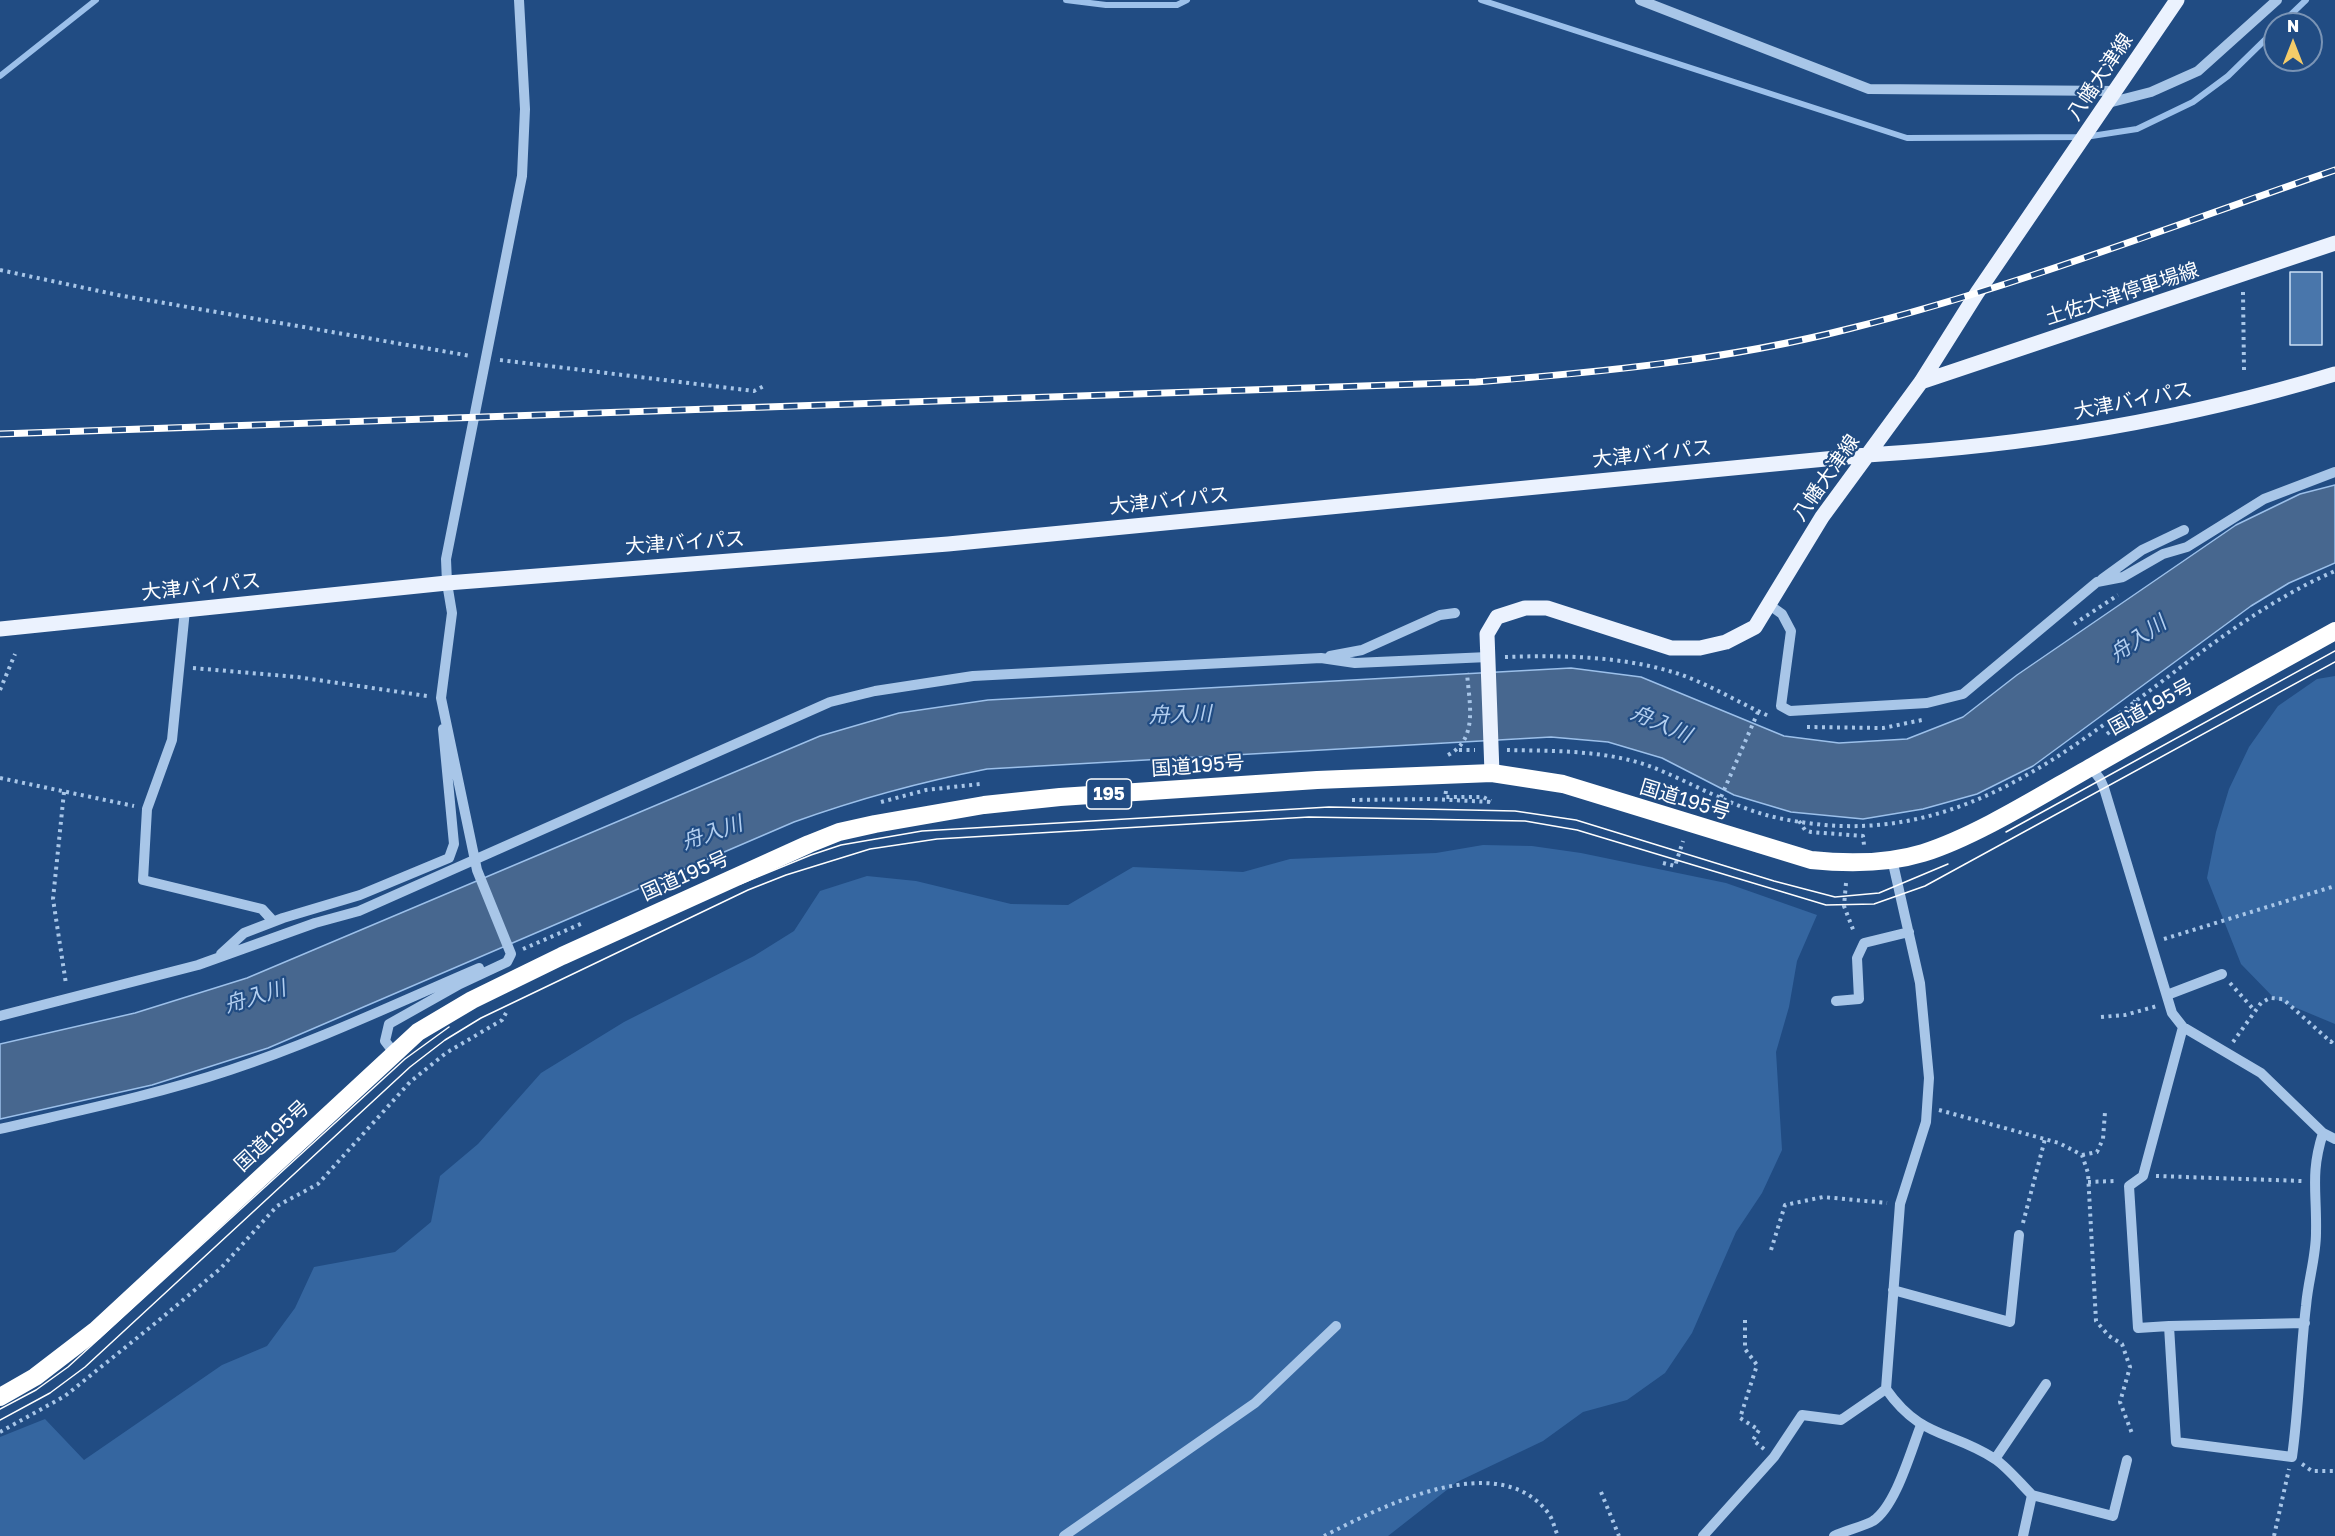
<!DOCTYPE html>
<meta charset="utf-8">
<style>
body{margin:0}
#map{position:relative;width:2335px;height:1536px;overflow:hidden;background:#214c83;font-family:"Golos Text",sans-serif}
canvas{display:block}
.north{position:absolute;left:2263px;top:12px;width:60px;height:60px;box-sizing:border-box;background:#214c83;border:2px solid #7a94b5;border-radius:50%;rotate:0deg;font-size:16px;font-weight:700;line-height:24px;text-align:center;color:#fff}
.north::after{content:'';display:block;margin:auto;width:21px;height:27px;background:#f5cc69;clip-path:polygon(50% 0,100% 100%,50% 72%,0 100%)}
</style>
<div id="map">
<canvas width="2335" height="1536"></canvas>
<div class="north">N</div>
</div>
<script>
const g = document.querySelector('canvas').getContext('2d');
g.lineJoin = 'round';
function fill(path, color) { g.fillStyle = color; g.fill(path, 'evenodd'); }
function stroke(path, color, width, dash) { g.strokeStyle = color; g.lineWidth = width; g.lineCap = dash ? 'butt' : 'round'; g.setLineDash(dash || []); g.stroke(path); }
function drawText(font, color, halo, rows, align = 'center') {
  g.font = font + ' "Golos Text","Noto Sans JP",sans-serif'; g.lineWidth = 4.5; g.setLineDash([]); g.textBaseline = 'middle'; g.strokeStyle = halo; g.fillStyle = color; for (const [text, x, y, turn = 0] of rows) {
    g.save(); g.translate(x, y); g.rotate((+turn || 0) * Math.PI / 180); g.textAlign = isNaN(turn) ? turn : align; if (halo) g.strokeText(text, 0, 0); g.fillText(text, 0, 0); g.restore();
  }
}
const green = new Path2D(`
 M 2335,676 L 2335,1024 L 2275,999 L 2241,964 L 2207,878 L 2216,832 L 2229,789 L 2249,747 L 2278,706 L 2317,679 Z
 M 1483,845 L 1532,846 L 1581,853 L 1726,883 L 1817,915 L 1797,961 L 1789,1007 L 1776,1052 L 1782,1150 L 1762,1193 L 1736,1232 L 1692,1333 L 1665,1373 L 1627,1400 L 1583,1412 L 1543,1441 L 1457,1482 L 1388,1536 L 0,1536 L 0,1437 L 45,1419 L 84,1460 L 222,1365 L 267,1346 L 295,1308 L 314,1267 L 395,1252 L 431,1222 L 440,1176 L 478,1144 L 541,1073 L 624,1022 L 754,956 L 794,931 L 820,891 L 867,876 L 916,881 L 1011,904 L 1068,905 L 1133,867 L 1243,872 L 1290,859 L 1436,853 Z`);
const water = new Path2D(`
 M 2335,485 L 2335,563 L 2289,583 L 2251,606 L 2033,766 L 1977,794 L 1923,809 L 1863,819 L 1791,812 L 1734,795 L 1662,758 L 1608,742 L 1551,737 L 987,769 C 920,782 858,799 794,822 L 268,1048 L 152,1085 L 0,1119 L 0,1044 L 135,1013 L 247,978 L 820,736 L 899,713 L 988,700 L 1571,668 L 1641,677 L 1784,736 L 1839,743 L 1907,739 L 1963,717 L 2017,675 L 2236,525 L 2300,494 Z`);
const stream = new Path2D(`
 M 1066,0 L 1106,5 L 1177,5 L 1187,0
 M 1481,0 L 1907,138 L 2085,137 L 2137,129 L 2193,102 L 2228,76 L 2275,30
 M 2281,24 L 2306,0
 M 0,76 L 96,0`);
const building = new Path2D(`
 M 2290,272 L 2322,272 L 2322,345 L 2290,345 Z`);
const path = new Path2D(`
 M 0,270 L 118,295 L 471,356
 M 2243,292 L 2244,370
 M 500,360 L 754,391 L 764,386
 M 2074,624 L 2118,595
 M 1505,657 C 1562,655 1624,656 1679,674 C 1711,685 1741,704 1771,717
 M 193,668 L 297,677 L 427,696
 M 0,690 L 15,654
 M 1807,727 L 1883,728 L 1922,720
 M 2107,734 L 2132,714 L 2135,700
 M 1459,750 L 1475,750
 M 1507,750 C 1554,751 1607,750 1652,767 C 1690,782 1727,804 1766,815 C 1784,820 1805,823 1825,825 C 2032,843 2161,646 2335,571
 M 1448,755 C 1479,739 1469,702 1467,673
 M 0,778 L 134,806
 M 1446,791 L 1445,797 L 1483,797 L 1491,801
 M 64,792 L 53,899 L 66,984
 M 1721,797 L 1758,712
 M 1352,800 L 1430,799 L 1492,802
 M 881,802 L 926,790 L 980,784
 M 1799,821 L 1805,830 L 1811,832 L 1863,836 L 1864,845
 M 1663,863 L 1675,866 L 1683,841
 M 1846,883 L 1844,906 L 1854,932
 M 2164,939 L 2335,886
 M 523,949 L 583,923
 M 2230,983 L 2255,1011
 M 2101,1017 L 2125,1015 L 2157,1006
 M 2233,1042 L 2261,1003 L 2270,998 L 2283,999 L 2331,1042 L 2335,1038
 M 1939,1110 L 2059,1143 L 2082,1155 L 2088,1173 L 2096,1321 L 2109,1336 L 2122,1344 L 2130,1367 L 2120,1402 L 2133,1436
 M 2082,1155 L 2097,1152 L 2103,1139 L 2105,1112
 M 2156,1176 L 2302,1181
 M 2088,1182 L 2114,1181
 M 2023,1223 L 2045,1139
 M 1771,1250 L 1785,1205 L 1823,1197 L 1887,1203
 M 1745,1320 L 1745,1349 L 1757,1365 L 1740,1418 L 1759,1430 L 1753,1440 L 1764,1449
 M 0,1432 L 65,1396 L 158,1321 L 221,1268 L 277,1206 L 318,1184 L 410,1082 L 446,1053 L 502,1020 L 506,1013
 M 2302,1464 L 2312,1471 L 2335,1471
 M 1601,1492 L 1619,1536
 M 1324,1536 C 1381,1507 1499,1446 1549,1514 C 1553,1520 1555,1530 1558,1536
 M 2274,1536 L 2289,1469`);
const minor = new Path2D(`
 M 1640,0 L 1869,89 L 2117,91
 M 2108,103 L 2151,92 L 2198,71 L 2277,0
 M 2102,579 L 2142,550 L 2184,530
 M 1768,604 L 1782,614 L 1791,631 L 1781,706 L 1790,711 L 1927,703 L 1963,694 L 2097,582 L 2123,577 L 2163,554 L 2187,547 L 2264,499 L 2335,472
 M 185,610 L 172,740 L 147,809 L 143,880 L 262,909 L 273,921
 M 1330,656 L 1362,650 L 1440,615 L 1455,613
 M 2091,767 L 2100,779 L 2104,788 L 2172,1013 L 2183,1027 L 2261,1073 L 2323,1133 L 2335,1139
 M 1892,859 L 1920,983 L 1929,1078 L 1926,1122 L 1900,1204 L 1886,1389 C 1921,1439 1950,1430 1995,1459 C 2008,1468 2020,1483 2032,1495 L 2023,1536
 M 221,954 L 244,933 L 283,918 L 360,895 L 449,858 L 454,844 L 443,729
 M 2167,995 L 2222,974
 M 1836,1001 L 1859,999 L 1857,958 L 1864,943 L 1909,932
 M 0,1016 L 198,965 L 315,923 L 359,911 L 830,702 L 875,691 L 973,676 L 1321,658 L 1355,663 L 1488,657
 M 2183,1027 L 2143,1176 L 2129,1186 L 2138,1328 L 2169,1326 L 2176,1442 L 2292,1457 C 2299,1407 2300,1356 2306,1306 C 2308,1281 2316,1257 2316,1233 C 2317,1192 2310,1174 2323,1133
 M 395,1054 L 385,1041 L 389,1024 L 460,984 L 507,962 L 511,954 L 477,870 L 441,698 L 452,613 L 447,583 L 446,559 L 522,176 L 525,109 L 519,0
 M 0,1129 C 77,1111 155,1095 230,1070 C 315,1042 397,1003 479,968
 M 1893,1290 L 2010,1322 L 2019,1235
 M 2169,1326 L 2305,1323
 M 1995,1459 L 2046,1384
 M 2032,1495 L 2113,1516 L 2127,1460
 M 1064,1536 L 1255,1403 L 1336,1326
 M 1703,1536 L 1774,1457 L 1802,1415 L 1841,1420 L 1886,1389
 M 1834,1536 C 1845,1531 1864,1526 1873,1521 C 1896,1506 1911,1450 1921,1425`);
const major = new Path2D(`
 M 1921,382 L 2335,243
 M 0,629 L 447,583 L 948,544 L 1867,455 C 2026,446 2183,420 2335,374
 M 1492,773 L 1487,634 L 1497,617 L 1525,608 L 1547,608 L 1671,648 L 1700,648 L 1726,642 L 1755,627 L 1822,517 L 1921,382 L 1977,293 L 2177,0`);
const highway = new Path2D(`
 M 0,1397 L 35,1377 L 95,1331 L 418,1032 L 472,1000 L 562,956 L 809,844 L 839,832 L 875,824 L 984,805 L 1060,797 L 1317,780 L 1492,773 L 1563,784 L 1811,860 C 1849,864 1887,864 1923,853 C 1977,836 2043,794 2093,766 C 2173,720 2254,676 2335,631`);
const tram = new Path2D(`
 M 2006,832 L 2335,651
 M 740,884 L 811,855 L 841,845 L 922,831 L 1329,807 L 1515,811 L 1576,820 L 1774,881 L 1835,897 L 1879,893 L 1948,864
 M 0,1409 L 36,1390 L 68,1367 L 405,1059 L 449,1027
 M 0,1420 L 50,1393 L 85,1367 L 410,1067 L 445,1040 L 481,1018 L 748,890 L 786,875 L 870,849 L 937,839 L 1309,817 L 1525,821 L 1577,830 L 1826,905 L 1874,904 L 1925,886 L 2335,662`);
const rail = new Path2D(`
 M 0,434 L 1476,382 C 1601,372 1727,360 1848,329 C 2014,288 2174,225 2335,170`);
const shields = [
 [1109,794,45]
];
const shieldNames = [
 ["195",1109,794]
];
const streetNames = [
 ["八幡大津線",2100,77,-56],
 ["土佐大津停車場線",2122,294,-18],
 ["大津バイパス",2133,401,-11],
 ["大津バイパス",1652,454,-6],
 ["八幡大津線",1826,478,-55],
 ["大津バイパス",1169,501,-6],
 ["大津バイパス",685,543,-4],
 ["大津バイパス",201,587,-6],
 ["国道195号",2151,707,-29],
 ["国道195号",1198,766,-4],
 ["国道195号",1685,800,17],
 ["国道195号",685,876,-24],
 ["国道195号",272,1136,-43]
];
const waterNames = [
 ["舟入川",2138,639,-35],
 ["舟入川",1180,715,-2],
 ["舟入川",1661,724,23],
 ["舟入川",712,833,-19],
 ["舟入川",255,997,-17]
];
fill(green, '#3566a0');
fill(water, '#47678f');
stroke(water, '#9cc0ea', 1.5);
stroke(stream, '#9cc0ea', 6);
fill(building, '#4976ab');
stroke(building, '#ccdff6', 1.5);
stroke(path, '#a8c6e8', 4, [3, 4.5]);
stroke(minor, '#a8c6e8', 10);
stroke(major, '#ebf2fe', 15);
stroke(highway, '#fff', 18);
stroke(tram, '#fff', 1.5);
stroke(rail, '#fff', 7);
stroke(rail, '#214c83', 4.5, [14]);
for (const [x, y, w] of shields) { const box = new Path2D(); box.roundRect(x - w / 2, y - 15, w, 30, 4.5); g.fillStyle = '#214c83'; g.fill(box); stroke(box, '#fff', 1.5); }
drawText('bold 18px', '#fff', null, shieldNames);
drawText('20px', '#fff', '#214c83', streetNames);
drawText('italic 21px', '#b3cff0', '#214c83', waterNames);
</script>
